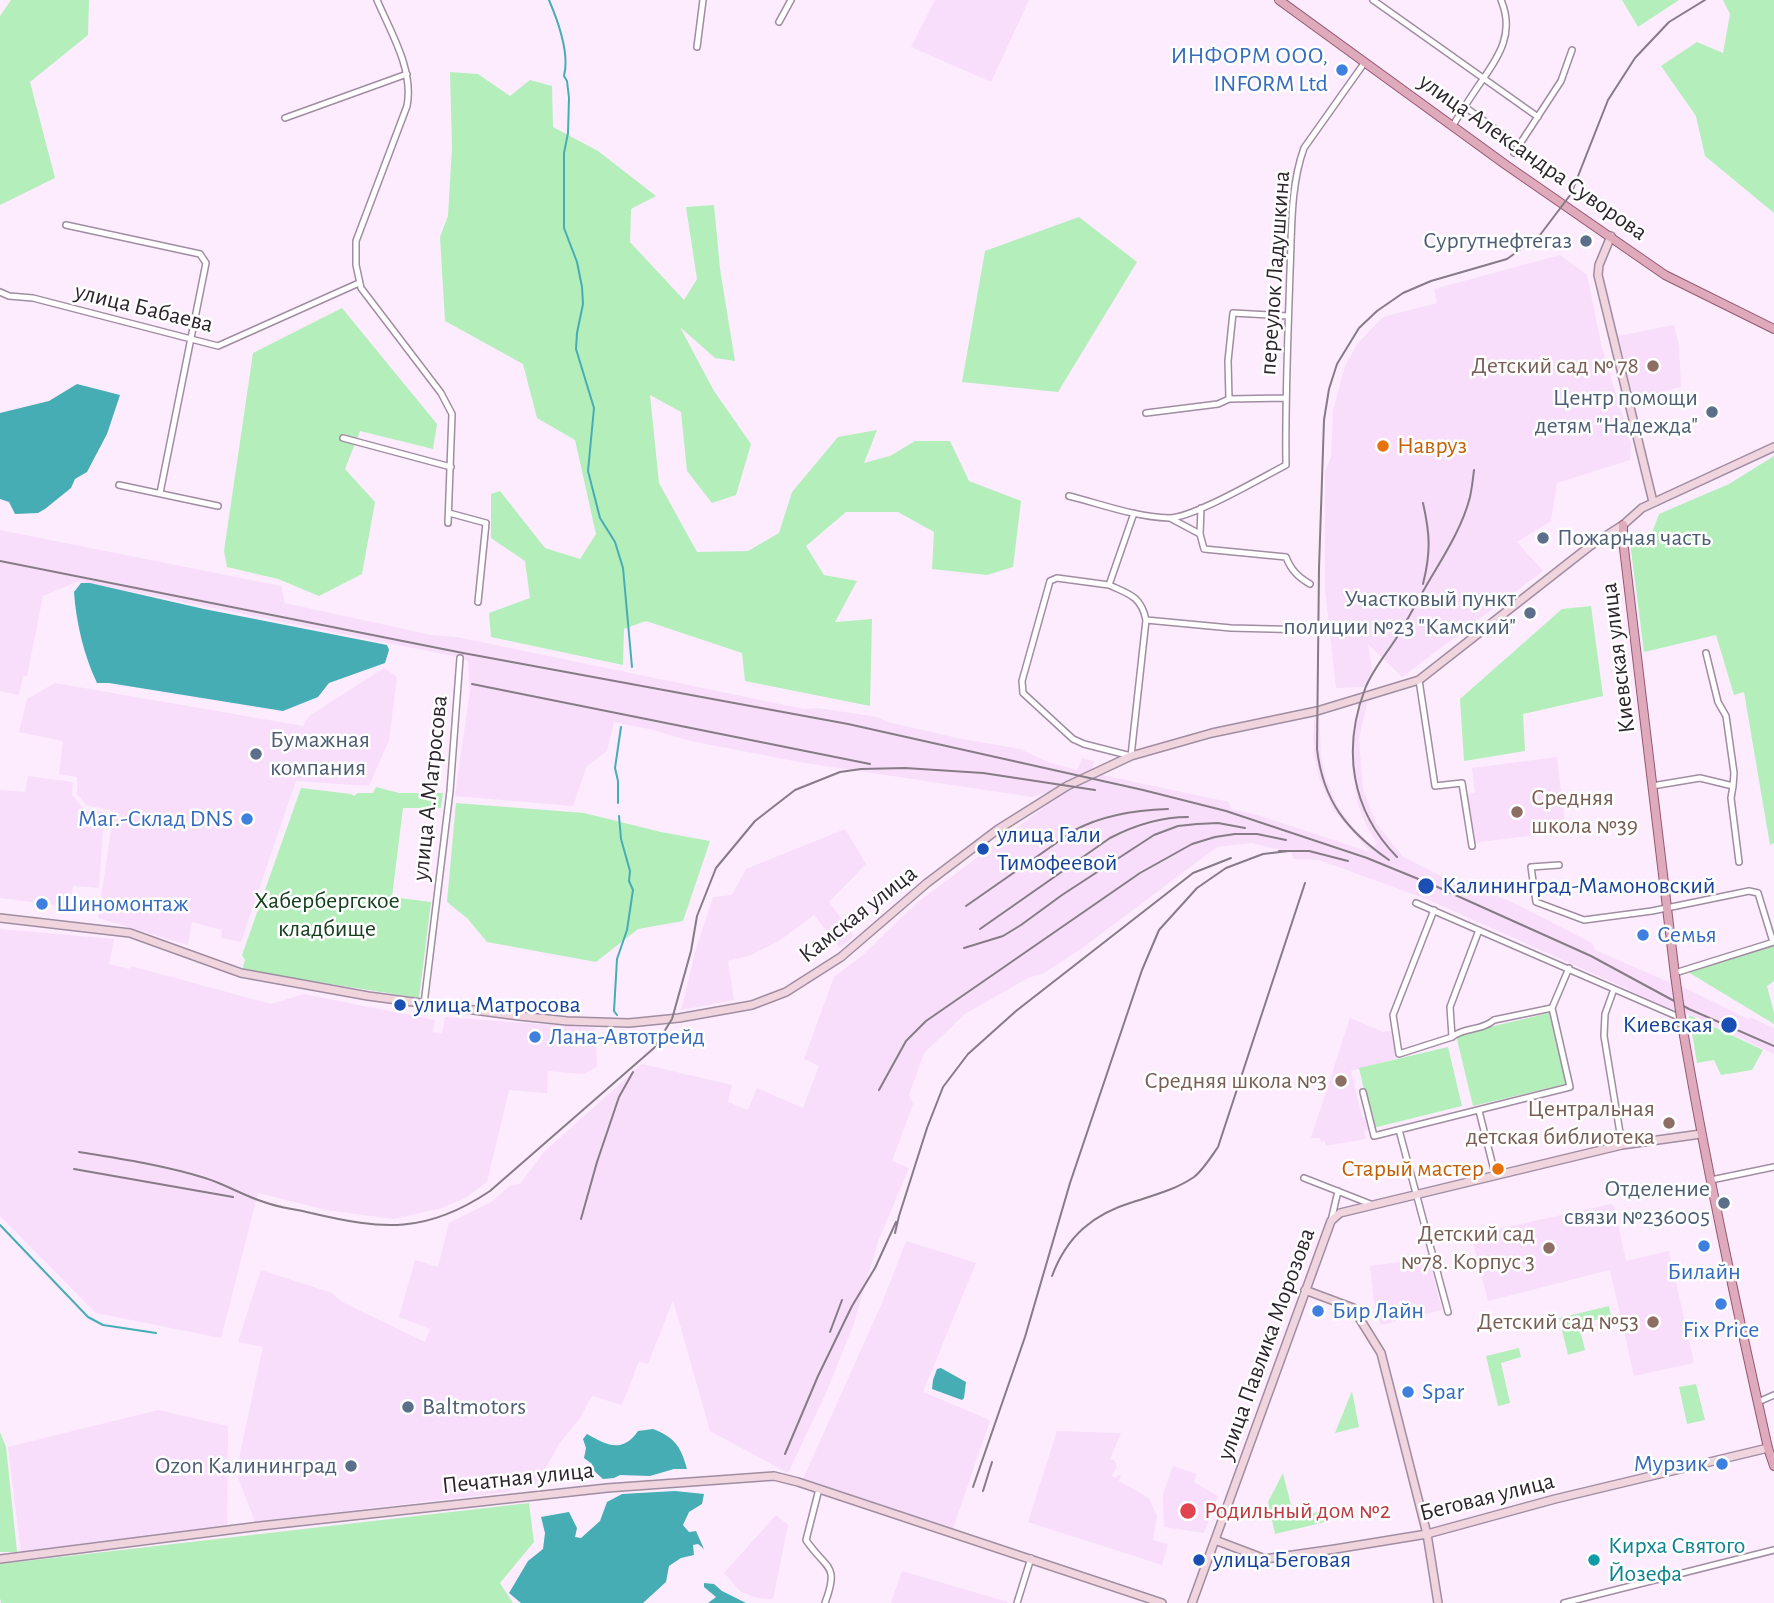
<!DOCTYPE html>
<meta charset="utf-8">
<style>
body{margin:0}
canvas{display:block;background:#fcecfe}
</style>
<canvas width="1774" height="1603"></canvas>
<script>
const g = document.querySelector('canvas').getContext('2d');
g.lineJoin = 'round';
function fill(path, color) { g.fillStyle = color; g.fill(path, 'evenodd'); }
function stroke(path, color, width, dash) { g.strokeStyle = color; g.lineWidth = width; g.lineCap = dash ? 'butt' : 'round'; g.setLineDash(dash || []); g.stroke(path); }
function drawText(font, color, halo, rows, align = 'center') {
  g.font = font + ' "Alegreya Sans",sans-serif'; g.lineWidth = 5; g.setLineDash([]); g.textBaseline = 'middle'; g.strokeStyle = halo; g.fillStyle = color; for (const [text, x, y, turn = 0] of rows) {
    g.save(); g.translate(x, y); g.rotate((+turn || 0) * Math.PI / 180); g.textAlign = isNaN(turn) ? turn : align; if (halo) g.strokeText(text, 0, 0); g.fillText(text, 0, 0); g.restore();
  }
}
const built = new Path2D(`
 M 935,0 L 1029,0 L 991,82 L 911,47 Z
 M 1560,255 L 1587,275 L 1602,348 L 1631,444 L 1630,460 L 1557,483 L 1551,521 L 1517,542 L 1543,571 L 1402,677 L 1368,644 L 1372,670 L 1365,687 L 1336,688 L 1325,589 L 1325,471 L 1331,457 L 1333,411 L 1345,366 L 1357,344 L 1383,317 L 1437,303 L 1434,289 Z
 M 1674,325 L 1679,346 L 1681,387 L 1634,399 L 1618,336 Z
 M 0,530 L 281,586 L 285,603 L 431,635 L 457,637 L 804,709 L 818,708 L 877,717 L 888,722 L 957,738 L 1020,749 L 1048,762 L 1077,770 L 1082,758 L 1094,761 L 1092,771 L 1052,791 L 1032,797 L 799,762 L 686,740 L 654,730 L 614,722 L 607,751 L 587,766 L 573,806 L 455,796 L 470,690 L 468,661 L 453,656 L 79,581 L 43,596 L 27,676 L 23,676 L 19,695 L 0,691 Z
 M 384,668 L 397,677 L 389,740 L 369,786 L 296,781 L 241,942 L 221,938 L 222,930 L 192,922 L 188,945 L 98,918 L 114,811 L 86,805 L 77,794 L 77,777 L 59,774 L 63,741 L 19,732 L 27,699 L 55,683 L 303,726 L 309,716 Z
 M 1368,699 L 1359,739 L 1363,789 L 1376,823 L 1402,856 L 1466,889 L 1482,890 L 1514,903 L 1592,943 L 1595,950 L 1671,983 L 1676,1010 L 1673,1012 L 1623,987 L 1429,900 L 1319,860 L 1293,859 L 1292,853 L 1252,843 L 1217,847 L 1081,949 L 1044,973 L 1028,978 L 965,1014 L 924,1053 L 909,1095 L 913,1104 L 892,1161 L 909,1168 L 879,1239 L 853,1326 L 826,1393 L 788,1473 L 710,1431 L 673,1300 L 648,1364 L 639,1361 L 622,1405 L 592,1396 L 580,1418 L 559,1444 L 536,1485 L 522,1482 L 507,1492 L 255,1522 L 236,1472 L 263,1347 L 238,1342 L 261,1270 L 332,1293 L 342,1302 L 425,1342 L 430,1329 L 399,1317 L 415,1260 L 438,1267 L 449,1223 L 491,1202 L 511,1185 L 520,1184 L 543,1153 L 642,1064 L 732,1085 L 728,1102 L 748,1110 L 757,1088 L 803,1108 L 819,1066 L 804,1059 L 834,977 L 864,954 L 918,902 L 1067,790 L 1097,774 L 1229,802 L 1231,809 L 1257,815 L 1370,852 L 1333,809 L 1320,780 L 1314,756 L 1313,737 L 1315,713 L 1319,712 L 1321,757 L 1326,779 L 1338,807 L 1352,826 L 1373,847 L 1377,843 L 1366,825 L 1358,805 L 1352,768 L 1353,740 L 1360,708 L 1362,701 Z
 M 1557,757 L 1566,831 L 1473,843 L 1467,794 L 1475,793 L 1472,768 Z
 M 28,776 L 73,782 L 72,795 L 86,811 L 104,812 L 99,888 L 73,886 L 70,907 L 0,898 L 0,790 L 25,792 Z
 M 845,829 L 866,864 L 829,902 L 854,936 L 840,948 L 814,915 L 779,941 L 751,955 L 728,961 L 734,1000 L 681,1010 L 696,949 L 713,897 L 732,895 L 746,869 Z
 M 0,929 L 114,939 L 109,964 L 129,969 L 131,966 L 271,1004 L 304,994 L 435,1020 L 433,1032 L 442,1033 L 445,1017 L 595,1028 L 597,1067 L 583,1074 L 548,1071 L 547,1093 L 509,1090 L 487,1182 L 467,1197 L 442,1208 L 394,1219 L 326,1210 L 258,1193 L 221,1338 L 96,1313 L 0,1216 Z
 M 1681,986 L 1748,1019 L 1750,1017 L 1774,1028 L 1774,1054 L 1685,1012 Z
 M 1350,1018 L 1383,1032 L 1391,1031 L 1397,1058 L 1351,1071 L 1362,1117 L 1365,1117 L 1368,1130 L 1364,1131 L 1366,1139 L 1325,1146 L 1325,1141 L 1321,1142 L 1320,1138 L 1311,1138 Z
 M 1611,1204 L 1614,1206 L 1626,1261 L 1669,1251 L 1694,1363 L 1634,1376 L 1610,1270 L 1488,1301 L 1471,1235 Z
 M 906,1241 L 976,1263 L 923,1392 L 990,1420 L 953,1529 L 803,1479 L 882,1303 Z
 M 1415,1260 L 1417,1266 L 1430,1263 L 1442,1310 L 1381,1325 L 1374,1303 L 1370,1266 Z
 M 158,1410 L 228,1426 L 227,1530 L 21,1552 L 8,1447 Z
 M 1057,1431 L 1121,1433 L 1110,1459 L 1114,1460 L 1117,1466 L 1112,1476 L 1116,1478 L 1118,1475 L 1121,1476 L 1119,1481 L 1149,1498 L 1157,1516 L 1153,1540 L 1168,1544 L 1162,1565 L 1028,1522 Z
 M 1173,1466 L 1197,1474 L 1194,1482 L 1218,1496 L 1204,1533 L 1164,1527 L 1163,1494 Z
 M 776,1515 L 788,1525 L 773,1599 L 758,1598 L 741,1592 L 724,1573 Z
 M 902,1571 L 1008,1602 L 1007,1603 L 891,1603 Z`);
const green = new Path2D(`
 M 11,0 L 89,0 L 88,35 L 30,82 L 55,178 L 0,205 L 0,16 Z
 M 1622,0 L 1679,0 L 1638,27 Z
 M 1723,0 L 1774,0 L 1774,213 L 1705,156 L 1696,116 L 1661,66 L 1697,42 L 1723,53 L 1730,14 Z
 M 450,72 L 478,74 L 510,96 L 530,80 L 552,86 L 553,127 L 598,151 L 656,196 L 631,209 L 630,242 L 684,300 L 697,279 L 686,207 L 714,205 L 720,269 L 735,361 L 715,358 L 680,327 L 714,391 L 751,444 L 736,495 L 712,503 L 687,471 L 681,412 L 650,395 L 659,483 L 697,552 L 748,551 L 779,533 L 792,492 L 838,437 L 877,430 L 864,463 L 890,456 L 915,441 L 950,441 L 969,481 L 1021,501 L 1013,567 L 987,575 L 932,569 L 934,532 L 898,512 L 846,512 L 806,546 L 824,575 L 857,581 L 835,622 L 872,619 L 870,706 L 745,681 L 742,653 L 646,621 L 624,629 L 623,665 L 491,637 L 489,613 L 530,598 L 525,561 L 491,538 L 491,494 L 500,491 L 545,548 L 580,559 L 596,534 L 575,440 L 537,418 L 523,364 L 445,321 L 440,237 L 448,216 L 452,148 Z
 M 1079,217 L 1137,262 L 1058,392 L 962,382 L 985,251 Z
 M 342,308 L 437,424 L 433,449 L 360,431 L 345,469 L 375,502 L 362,574 L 319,596 L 278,579 L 227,567 L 224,551 L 253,353 Z
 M 1774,456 L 1774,843 L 1770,845 L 1744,692 L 1734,695 L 1716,635 L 1644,652 L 1630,542 L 1652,533 L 1659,514 L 1729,484 Z
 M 1591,606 L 1603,696 L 1523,714 L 1525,751 L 1464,761 L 1460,699 L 1562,609 Z
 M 376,787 L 399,793 L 443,793 L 441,808 L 403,808 L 392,897 L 431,902 L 419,998 L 242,970 L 245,960 L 242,955 L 301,788 L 351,794 L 354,796 L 358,793 L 373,793 Z
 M 456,803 L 584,813 L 661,832 L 710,841 L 683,921 L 638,929 L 596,962 L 487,942 L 467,918 L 447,902 Z
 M 1774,946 L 1774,981 L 1767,986 L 1774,1013 L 1774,1024 L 1688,972 Z
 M 1549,1013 L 1566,1084 L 1473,1106 L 1456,1035 Z
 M 1689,1015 L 1763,1050 L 1752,1070 L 1721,1075 L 1714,1060 L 1697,1063 Z
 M 1448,1047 L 1462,1106 L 1373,1128 L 1359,1068 Z
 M 1609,1306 L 1611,1316 L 1579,1324 L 1585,1350 L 1568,1355 L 1559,1318 Z
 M 1519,1348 L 1521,1357 L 1501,1363 L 1510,1403 L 1498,1406 L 1486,1356 Z
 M 1696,1384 L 1705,1420 L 1687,1424 L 1679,1387 Z
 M 1352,1391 L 1359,1427 L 1335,1433 Z
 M 0,1432 L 6,1447 L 17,1552 L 0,1552 Z
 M 1283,1473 L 1294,1517 L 1323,1511 L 1325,1522 L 1275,1534 L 1268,1502 Z
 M 529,1503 L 534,1542 L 500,1583 L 513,1603 L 1,1603 L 0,1598 L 0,1564 Z`);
const water = new Path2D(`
 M 77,384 L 120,395 L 107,434 L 87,472 L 75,479 L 71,488 L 45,509 L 38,513 L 15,514 L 9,502 L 0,499 L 0,413 L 49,401 Z
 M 81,583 L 90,583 L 204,609 L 387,645 L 389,650 L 385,663 L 329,683 L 318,697 L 283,711 L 109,683 L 97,683 C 84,656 76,622 74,592 Z
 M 941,1368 L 966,1382 L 964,1398 L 962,1400 L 932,1389 L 933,1380 L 937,1369 Z
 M 653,1429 C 674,1437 681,1446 687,1469 L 674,1469 L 650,1476 L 620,1475 L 614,1478 L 603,1479 L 593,1470 L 592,1464 L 584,1458 L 586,1448 L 583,1439 L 587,1434 C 607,1445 622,1454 638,1431 Z
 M 675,1491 L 704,1494 L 702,1504 L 689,1512 L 683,1525 L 689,1532 L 696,1531 L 704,1549 L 698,1544 L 693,1545 L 694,1555 L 681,1558 L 669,1566 L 666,1582 L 643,1603 L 521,1603 L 509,1593 L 528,1561 L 543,1549 L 545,1533 L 541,1517 L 569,1512 L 577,1528 L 575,1537 L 581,1538 L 600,1521 L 607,1502 L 622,1494 Z
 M 704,1583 L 714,1584 L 722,1591 L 746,1603 L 708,1603 L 716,1597 L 704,1587 Z`);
const stream = new Path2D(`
 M 549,0 C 558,21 570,53 564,76 L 567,81 L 569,98 L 568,133 L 564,153 L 564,228 L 577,262 L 582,287 L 583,304 L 577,333 L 576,349 L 594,408 L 588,471 L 600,518 L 615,542 L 623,568 L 632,667
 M 618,803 L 618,781 L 615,768 L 621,727
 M 617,1015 L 614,1011 L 617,959 L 627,930 L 633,890 L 629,881 L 630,871 L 621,839 L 619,816
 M 0,1225 L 88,1317 L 103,1325 L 156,1333`);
const street = new Path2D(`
 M 377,0 C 391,33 414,70 407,106 L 356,241 L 356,265 L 361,288 L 441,393 L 452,414 L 448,523
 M 1373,0 L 1538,117
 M 779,22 L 791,0
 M 697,47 L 703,0
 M 1465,107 L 1519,146
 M 285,118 L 407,74
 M 1453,125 C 1462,111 1471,96 1481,82 C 1499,56 1515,33 1501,0
 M 1514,153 L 1561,81 L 1572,50
 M 66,225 L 200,254 L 206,263 L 160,493
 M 0,292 L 9,296 L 33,298 L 218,346 L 359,283
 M 1229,399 L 1228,361 L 1233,313 L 1288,316
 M 1146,413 L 1218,404 L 1229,399 L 1285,398
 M 343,438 L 451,467
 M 119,485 L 218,506
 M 1069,496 C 1101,504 1135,517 1169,518 C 1193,518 1261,478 1286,465 C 1285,400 1288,336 1290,271 C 1292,230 1290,187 1304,148 L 1365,62
 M 449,513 L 486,523 L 478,602
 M 1170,518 L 1200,534 L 1204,549 L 1286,557 C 1291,570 1298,577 1310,584
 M 1200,534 L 1201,508
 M 1109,585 L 1057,578 L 1050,581 L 1022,681 L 1023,693 L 1073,739 L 1084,744 L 1131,756 L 1146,620 C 1141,596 1129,594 1109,585 L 1134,513
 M 1146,620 L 1231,628 L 1311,630
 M 1706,653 L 1718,702 L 1726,716 L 1734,773 L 1733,786
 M 1419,680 L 1435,786 L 1462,783 L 1472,846
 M 1652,786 L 1700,778 L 1733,786 L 1731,798 L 1739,862
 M 1559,865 L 1531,867 L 1536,902 L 1584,920 L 1652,911 L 1749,891 L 1758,893 L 1773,942
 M 1416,903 L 1681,1018
 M 1675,973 L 1774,942
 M 1614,989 L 1605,1014 L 1604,1036 L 1622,1145
 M 424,1004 L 450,791 L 460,658
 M 1552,1008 L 1569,968
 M 1452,1037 L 1450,1007 L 1479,930
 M 1363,1092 L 1374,1136 L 1570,1087 L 1552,1008 L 1494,1020 C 1482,1031 1464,1027 1452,1037 L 1399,1054 L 1393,1015 L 1434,910
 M 1479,1111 L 1495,1174
 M 1399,1130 L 1448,1312
 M 1304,1178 L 1373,1205
 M 1711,1180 L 1774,1167
 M 1331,1221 L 1338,1191
 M 1758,1402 L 1774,1395
 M 819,1489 L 806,1540 C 826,1570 840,1563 825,1603
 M 1017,1603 L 1031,1558
 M 1564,1603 L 1774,1550`);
const secondary = new Path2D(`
 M 1611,236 L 1599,265 L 1598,275 L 1653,502
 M 0,918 L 130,933 L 241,973 L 368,996 L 519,1016 L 567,1021 L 629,1023 L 679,1018 L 752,1005 L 786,992 L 841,957 L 927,883 L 997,830 L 1067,786 L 1131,756 L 1212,733 L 1317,711 L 1419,680 L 1590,546 L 1623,525 L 1642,508 L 1774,447
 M 1305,1290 L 1353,1308 L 1381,1353 L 1427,1534 L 1438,1603
 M 1215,1540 L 1265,1559 L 1335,1549 L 1427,1534 L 1555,1499 L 1768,1448
 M 0,1559 L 260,1526 L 607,1488 L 774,1476 L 798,1482 L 1162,1603
 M 1192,1603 L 1331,1221 L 1340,1213 L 1622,1145 L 1701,1134`);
const primary = new Path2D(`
 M 1279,0 L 1506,165 L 1665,275 L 1774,329
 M 1623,525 L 1623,540 L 1675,975
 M 1681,1018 C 1705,1162 1736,1305 1768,1448 L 1774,1466`);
const rail = new Path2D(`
 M 1423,503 C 1430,534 1431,552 1423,584
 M 0,561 L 463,653 L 848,724 L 1143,790 L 1226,811 L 1367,858 L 1433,885 L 1591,956 L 1689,1009 L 1774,1046
 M 472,684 L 870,764
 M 1279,851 L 1309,851 L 1348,861
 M 1397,857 C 1351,810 1342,749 1365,689 C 1372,670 1388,652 1399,634 C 1408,619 1416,603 1425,588 C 1441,560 1462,529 1470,497 C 1472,488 1473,479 1474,470
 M 1389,860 C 1347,831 1323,801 1317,749 L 1319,568 L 1324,420 L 1329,389 L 1337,364 L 1359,328 L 1377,311 L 1403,293 L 1431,281 L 1507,259 L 1540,235 L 1571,194 L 1608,100 L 1635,58 L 1669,22 L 1705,0
 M 966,906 L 1075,830 C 1103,815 1137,810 1168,809
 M 980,929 L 1110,838 C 1135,825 1160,817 1188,817
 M 964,948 L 1003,936 L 1021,925 L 1062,895 L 1154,835 L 1178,826 L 1197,824 L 1218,823 L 1245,828
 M 879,1090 L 906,1041 L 926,1021 L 1140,873 L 1192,844 L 1215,837 L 1235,834 L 1257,834 L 1286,840
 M 79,1152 C 121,1159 163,1165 205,1178 C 225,1184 244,1196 264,1202 C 279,1208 296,1209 311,1213 C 383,1230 426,1234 490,1191 L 654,1048 L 672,1019 L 691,951 L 697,916 L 716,868 L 755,821 L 795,790 L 840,772 L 861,769 L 905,768 L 983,773 L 1095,790
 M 74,1169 L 233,1197
 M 581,1219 L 597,1162 L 619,1097 L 633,1072
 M 895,1233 L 899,1216 L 927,1128 L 943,1087 L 968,1054 L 1016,1011 L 1193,873 L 1231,858
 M 1052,1276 C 1067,1236 1093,1214 1133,1202 C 1154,1195 1175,1190 1194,1177 C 1203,1170 1211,1157 1218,1147 L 1305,883
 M 830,1332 L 842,1300
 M 785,1454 L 818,1376 L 852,1306 L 875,1268 L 896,1222
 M 973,1487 L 1025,1337 L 1070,1183 L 1142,970 L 1159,930 L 1197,888 L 1226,868 L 1263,854 L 1289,851
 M 983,1491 L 992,1462`);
const primaryBridge = new Path2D(`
 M 1675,975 L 1681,1018`);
const markers = [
 [1342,70,7,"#3f7fe0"],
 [1586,241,7,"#5c6f8a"],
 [1653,366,7,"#8d6e63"],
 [1712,412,7,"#5c6f8a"],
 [1383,446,7,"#e8710a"],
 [1543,538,7,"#5c6f8a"],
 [1530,613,7,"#5c6f8a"],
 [256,754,7,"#5c6f8a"],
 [1517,812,7,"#8d6e63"],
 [247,819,7,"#3f7fe0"],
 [983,849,7,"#1a4fb4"],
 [1426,886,9,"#1a4fb4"],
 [42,904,7,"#3f7fe0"],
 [1643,935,7,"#3f7fe0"],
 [400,1005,7,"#1a4fb4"],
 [1729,1025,9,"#1a4fb4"],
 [535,1037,7,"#3f7fe0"],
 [1341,1081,7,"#8d6e63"],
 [1669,1123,7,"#8d6e63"],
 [1498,1169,7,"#e8710a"],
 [1724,1203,7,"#5c6f8a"],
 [1704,1246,7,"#3f7fe0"],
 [1549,1248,7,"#8d6e63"],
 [1721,1304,7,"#3f7fe0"],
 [1318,1311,7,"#3f7fe0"],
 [1653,1322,7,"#8d6e63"],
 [1408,1392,7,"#3f7fe0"],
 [408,1407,7,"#5c6f8a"],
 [1722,1464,7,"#3f7fe0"],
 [351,1466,7,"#5c6f8a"],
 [1188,1511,9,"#e0444e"],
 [1199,1560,7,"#1a4fb4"],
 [1594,1560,7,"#0f9aa8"]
];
const shopNames = [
 ["ИНФОРМ ООО,",1328,56,"right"],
 ["INFORM Ltd",1328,84,"right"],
 ["Маг.-Склад DNS",233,819,"right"],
 ["Шиномонтаж",56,904],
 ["Семья",1657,935],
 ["Лана-Автотрейд",549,1037],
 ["Билайн",1704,1272,"center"],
 ["Бир Лайн",1332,1311],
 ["Fix Price",1721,1330,"center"],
 ["Spar",1422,1392],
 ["Мурзик",1708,1464,"right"]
];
const streetNames = [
 ["улица Александра Суворова",1533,157,35],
 ["переулок Ладушкина",1275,273,-86],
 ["улица Бабаева",144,308,14],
 ["Киевская улица",1618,658,-97],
 ["улица А.Матросова",430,788,-84],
 ["Камская улица",858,914,-38],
 ["улица Павлика Морозова",1266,1344,-70],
 ["Печатная улица",518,1478,-6],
 ["Беговая улица",1487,1497,-14]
];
const serviceNames = [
 ["Сургутнефтегаз",1572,241],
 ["Центр помощи",1698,398],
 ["детям \"Надежда\"",1698,426],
 ["Пожарная часть",1557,538,"left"],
 ["Участковый пункт",1516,599],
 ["полиции №23 \"Камский\"",1516,627],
 ["Бумажная",270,740,"left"],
 ["компания",270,768,"left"],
 ["Отделение",1710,1189],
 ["связи №236005",1710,1217],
 ["Baltmotors",422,1407,"left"],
 ["Ozon Калининград",337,1466]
];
const educationNames = [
 ["Детский сад № 78",1639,366],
 ["Средняя",1531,798,"left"],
 ["школа №39",1531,826,"left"],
 ["Средняя школа №3",1327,1081],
 ["Центральная",1655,1109],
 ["детская библиотека",1655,1137],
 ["Детский сад",1535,1234],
 ["№78. Корпус 3",1535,1262],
 ["Детский сад №53",1639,1322]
];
const foodNames = [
 ["Навруз",1397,446],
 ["Старый мастер",1484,1169,"right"]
];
const transitNames = [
 ["улица Гали",997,835],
 ["Тимофеевой",997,863],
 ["Калининград-Мамоновский",1442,886],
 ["улица Матросова",414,1005],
 ["Киевская",1713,1025,"right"],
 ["улица Беговая",1213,1560]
];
const parkNames = [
 ["Хабербергское",327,901],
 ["кладбище",327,929]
];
const healthNames = [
 ["Родильный дом №2",1204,1511]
];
const cultureNames = [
 ["Кирха Святого",1608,1546],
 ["Йозефа",1608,1574]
];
fill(built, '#f8defa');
fill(green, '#b4eebb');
fill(water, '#47adb5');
stroke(stream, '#47adb5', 2);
stroke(street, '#a08da2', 8);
stroke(secondary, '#a08da2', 10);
stroke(primary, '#94576e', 10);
stroke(street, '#fff', 5);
stroke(secondary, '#f0d5de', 7);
stroke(primary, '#e0aabd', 8);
stroke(rail, '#867b87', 2);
stroke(primaryBridge, '#94576e', 10, []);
stroke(primaryBridge, '#e0aabd', 8);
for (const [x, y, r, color] of markers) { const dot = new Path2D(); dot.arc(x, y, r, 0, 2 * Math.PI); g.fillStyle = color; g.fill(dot); stroke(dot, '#fff', 2.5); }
drawText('24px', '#366cbe', '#fff', shopNames, 'left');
drawText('24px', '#2d252d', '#fff', streetNames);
drawText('24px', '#4e5e75', '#fff', serviceNames, 'right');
drawText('24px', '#785e54', '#fff', educationNames, 'right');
drawText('24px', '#c56008', '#fff', foodNames, 'left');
drawText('24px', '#164399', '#fff', transitNames, 'left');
drawText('24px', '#15401e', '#fff', parkNames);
drawText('24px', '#be3a42', '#fff', healthNames, 'left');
drawText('24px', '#0d838f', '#fff', cultureNames, 'left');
</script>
